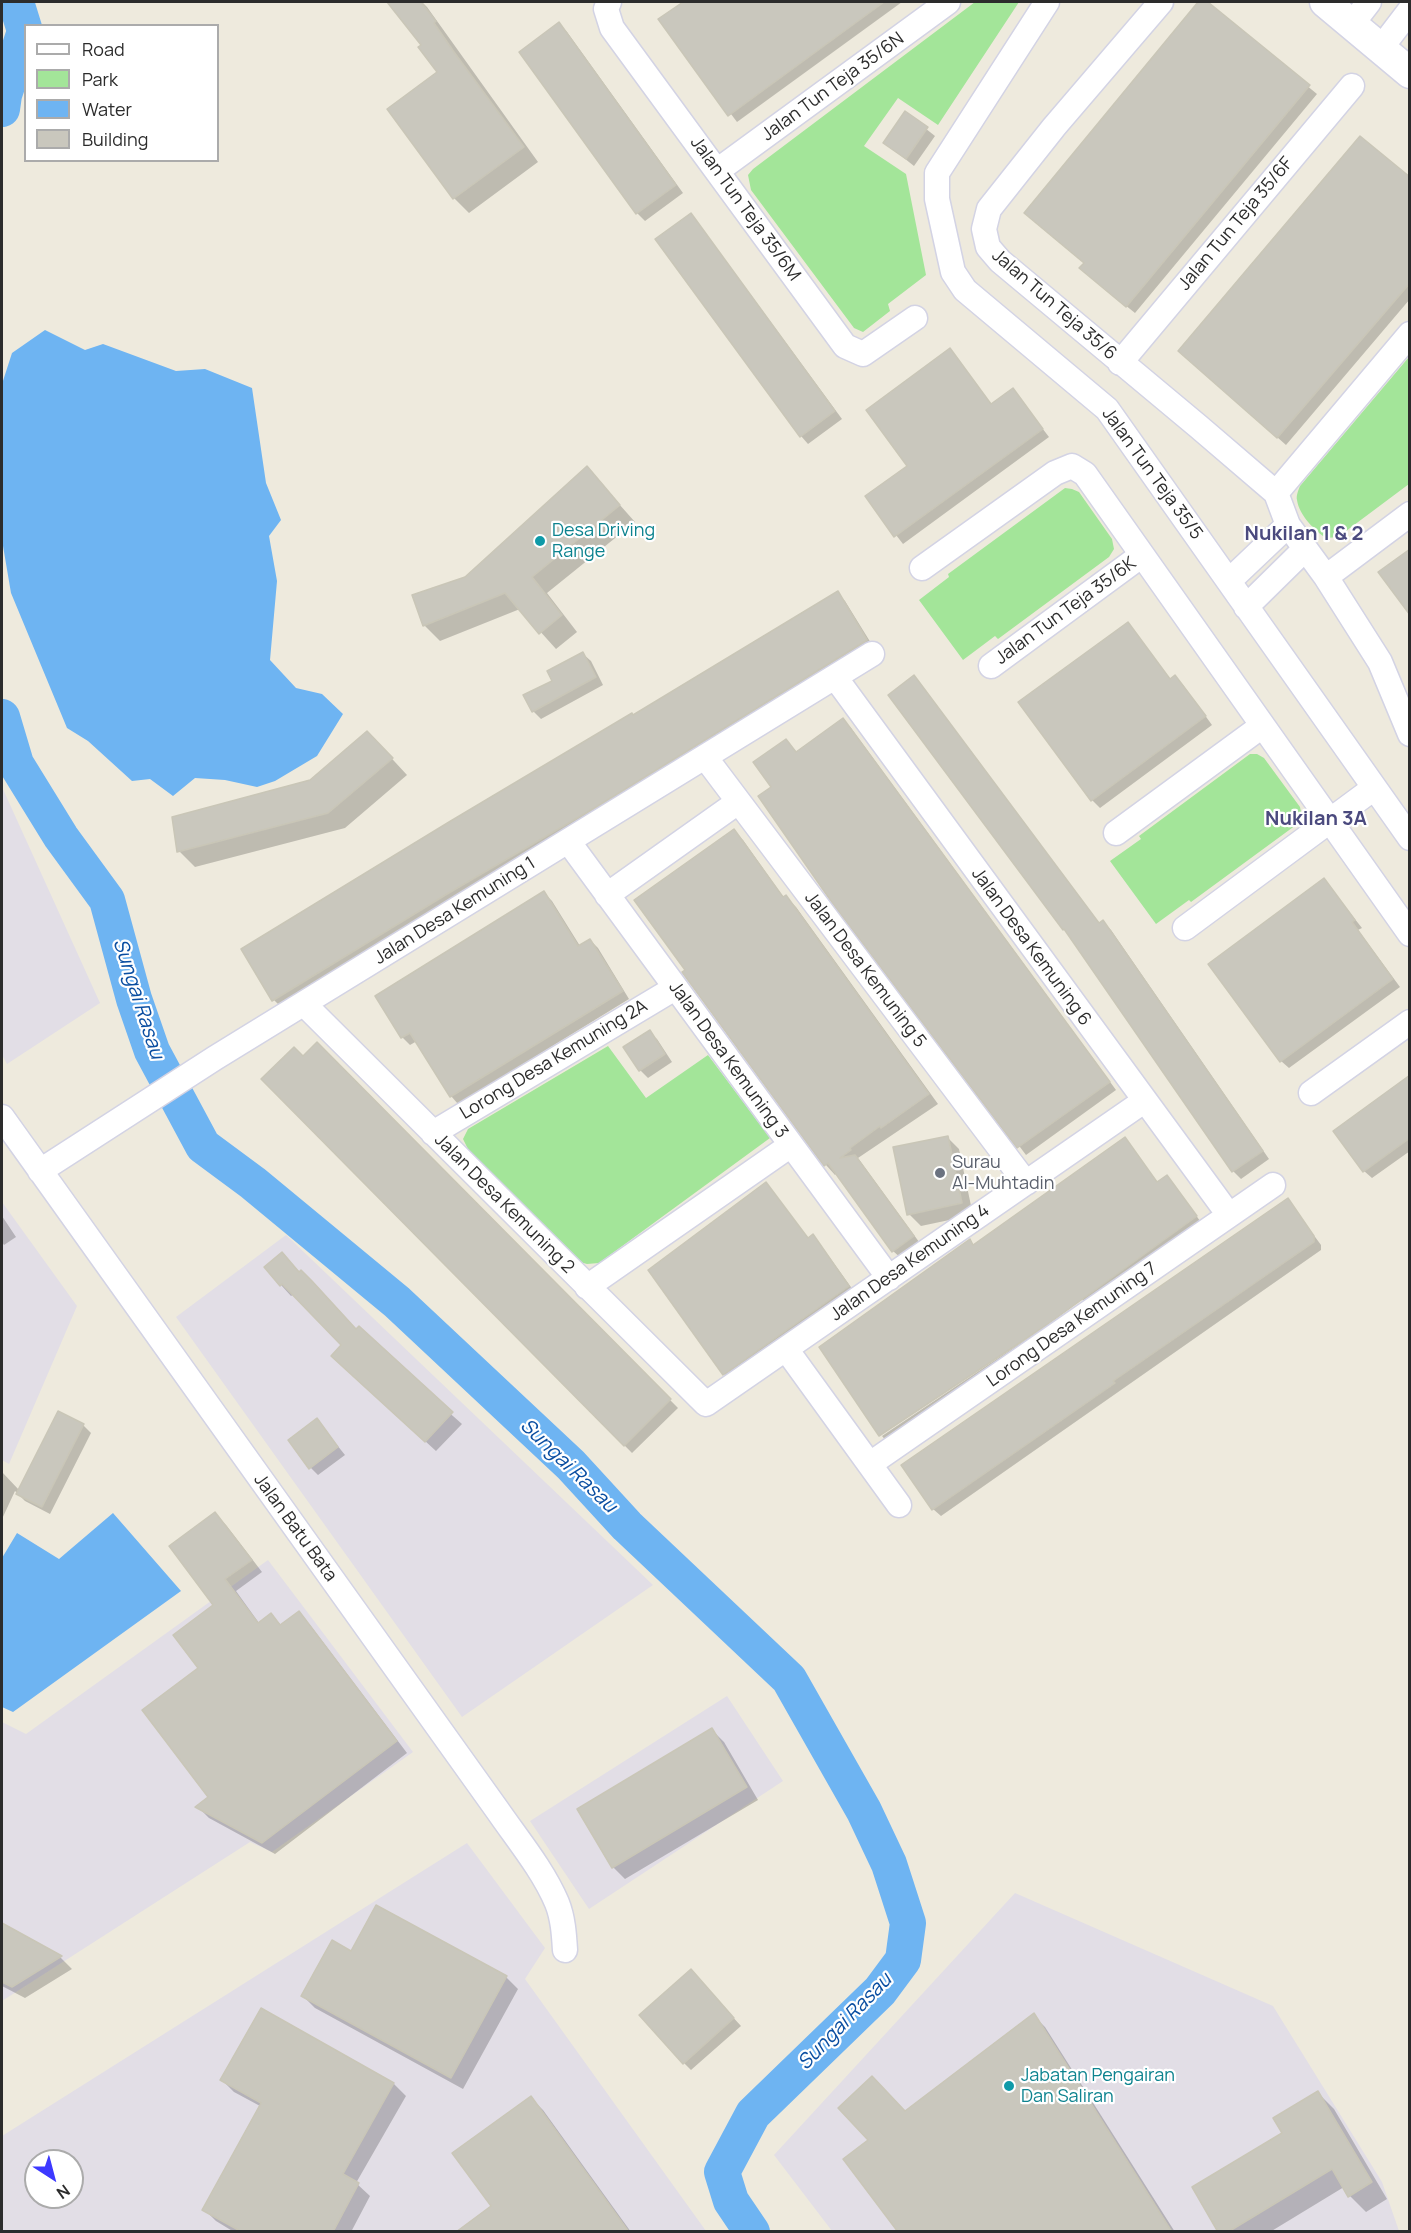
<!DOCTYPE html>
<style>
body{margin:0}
#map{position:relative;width:1411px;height:2233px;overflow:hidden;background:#eeeadd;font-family:Manrope,sans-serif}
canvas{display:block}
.frame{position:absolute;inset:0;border:3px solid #2c2c2c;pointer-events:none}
.legend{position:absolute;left:24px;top:24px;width:195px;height:138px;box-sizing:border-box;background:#fff;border:2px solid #ababab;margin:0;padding:8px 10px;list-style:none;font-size:18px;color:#2c2c2c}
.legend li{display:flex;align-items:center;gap:12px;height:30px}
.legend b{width:30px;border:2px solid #ababab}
.north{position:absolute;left:24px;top:2149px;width:60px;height:60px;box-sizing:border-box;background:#fff;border:2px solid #ababab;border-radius:50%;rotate:144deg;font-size:16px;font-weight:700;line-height:24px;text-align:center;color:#2c2c2c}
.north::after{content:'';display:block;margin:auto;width:21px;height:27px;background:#3d39ff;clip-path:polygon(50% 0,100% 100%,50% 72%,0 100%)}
</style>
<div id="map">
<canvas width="1411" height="2233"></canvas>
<div class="frame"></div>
<ul class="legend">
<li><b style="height:8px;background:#fff"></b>Road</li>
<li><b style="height:16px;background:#a3e599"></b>Park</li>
<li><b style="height:16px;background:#6eb4f2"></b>Water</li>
<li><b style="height:16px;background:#c9c7bd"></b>Building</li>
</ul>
<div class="north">N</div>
</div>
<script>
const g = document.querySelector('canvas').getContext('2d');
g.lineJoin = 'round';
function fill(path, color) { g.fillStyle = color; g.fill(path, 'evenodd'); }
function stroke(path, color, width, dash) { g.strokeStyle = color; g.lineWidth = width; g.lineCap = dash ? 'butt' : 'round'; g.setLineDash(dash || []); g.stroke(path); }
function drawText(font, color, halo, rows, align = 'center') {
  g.font = font + ' Manrope,sans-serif'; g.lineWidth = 4.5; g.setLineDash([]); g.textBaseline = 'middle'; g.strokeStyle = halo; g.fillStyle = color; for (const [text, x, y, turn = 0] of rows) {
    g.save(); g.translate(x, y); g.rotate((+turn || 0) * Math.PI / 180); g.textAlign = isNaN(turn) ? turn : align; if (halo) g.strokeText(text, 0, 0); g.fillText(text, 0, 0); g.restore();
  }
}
const industrial = new Path2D(`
 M 2,787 L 100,1003 L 7,1064 L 2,1055 Z
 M 2,1202 L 77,1306 L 9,1464 L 2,1460 Z
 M 286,1235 L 653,1585 L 462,1717 L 176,1317 Z
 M 268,1560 L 413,1752 L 272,1852 L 250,1842 L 2,2001 L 2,1722 L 26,1734 Z
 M 727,1696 L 783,1781 L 589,1909 L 530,1821 Z
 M 467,1843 L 545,1948 L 525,1979 L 706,2231 L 2,2231 L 2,2136 ZM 36,2161 L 72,2161 L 72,2197 L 36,2197 Z
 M 1015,1893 L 1273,2006 L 1382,2182 L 1399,2231 L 832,2231 L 774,2155 Z`);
const green = new Path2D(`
 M 975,2 L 1019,2 L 938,125 L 898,98 L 864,146 L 906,174 L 926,275 L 888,304 L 890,311 L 863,332 L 854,328 L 751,190 L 748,175 L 753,169 Z
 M 1409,357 L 1409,484 L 1338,537 L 1326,538 C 1315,531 1299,515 1297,500 C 1296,496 1298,491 1300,486 Z
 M 1065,488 L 1072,489 L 1079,492 L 1112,539 L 1114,549 L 1109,557 L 998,639 L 995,636 L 963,660 L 919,600 L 949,577 L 948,574 Z
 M 1250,754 L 1257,754 L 1264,758 L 1300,807 L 1302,816 L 1296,825 L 1191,902 L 1189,900 L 1156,924 L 1110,861 L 1141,839 L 1139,836 Z
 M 608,1046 L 646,1098 L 708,1055 L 770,1138 L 599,1263 L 587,1264 L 569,1259 L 468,1149 L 463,1139 L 468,1129 Z`);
const water = new Path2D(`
 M 45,330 L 85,350 L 103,344 L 176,371 L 205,369 L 252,388 L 266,483 L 281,520 L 269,536 L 277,581 L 270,660 L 296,688 L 322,694 L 343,714 L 317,756 L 275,781 L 257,787 L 225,780 L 195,778 L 173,796 L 150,779 L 132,781 L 88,741 L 67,728 L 11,593 L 2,540 L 2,384 L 12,353 Z
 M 113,1513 L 181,1591 L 13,1712 L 2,1707 L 2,1558 L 17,1533 L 59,1559 Z`);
const shadow = new Path2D(`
 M 401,2 L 422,2 L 427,7 L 538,162 L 469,213 L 454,198 L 439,72 L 423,45 L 393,7 Z
 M 685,2 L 902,2 L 737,122 L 660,20 Z
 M 1200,2 L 1205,2 L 1317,94 L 1135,313 L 1089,276 L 1085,263 L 1026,213 Z
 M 559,24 L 567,32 L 683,193 L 645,221 L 637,213 Z
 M 906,113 L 935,136 L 914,166 L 885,143 Z
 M 1410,183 L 1410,299 L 1286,445 L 1188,358 Z
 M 691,215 L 698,223 L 842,419 L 808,444 L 801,436 Z
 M 949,350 L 992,405 L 1013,390 L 1049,437 L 903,544 L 869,500 L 909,466 Z
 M 587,468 L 635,522 L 547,593 L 577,632 L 556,649 L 520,609 L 440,641 L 424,625 L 465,579 Z
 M 837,593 L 845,601 L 874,648 L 281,1007 L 274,1000 L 634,717 Z
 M 1128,624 L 1171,680 L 1175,677 L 1183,685 L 1212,725 L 1100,808 L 1092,800 Z
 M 583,654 L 591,661 L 603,685 L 541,719 L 533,711 Z
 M 914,677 L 1100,924 L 1103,922 L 1111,930 L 1269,1159 L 1241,1179 L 1233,1171 L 1070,936 L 890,695 Z
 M 843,720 L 851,728 L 1116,1090 L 1026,1155 L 815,875 L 773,787 L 786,740 L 797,753 Z
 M 383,749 L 407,775 L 345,828 L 195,867 L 179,851 L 311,781 Z
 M 733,831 L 743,840 L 784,898 L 786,897 L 796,907 L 938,1104 L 858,1158 L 922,1246 L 903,1260 L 893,1251 L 837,1173 L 835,1175 L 826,1165 L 684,972 L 687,970 Z
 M 1324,880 L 1362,928 L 1358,930 L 1400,987 L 1289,1068 L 1281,1061 Z
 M 544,893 L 552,901 L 580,946 L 590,940 L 598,948 L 629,999 L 458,1104 L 451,1096 L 417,1041 L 410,1045 L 402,1037 Z
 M 649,1032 L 657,1039 L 672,1062 L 648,1078 L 640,1070 L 625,1048 Z
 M 317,1044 L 678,1408 L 632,1453 L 263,1079 L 303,1058 Z
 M 1410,1077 L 1410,1151 L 1372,1178 L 1364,1171 Z
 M 947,1137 L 959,1149 L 973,1215 L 921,1226 L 909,1214 Z
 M 1125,1139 L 1158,1183 L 1167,1177 L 1174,1185 L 1203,1225 L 888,1443 L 882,1436 L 1083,1301 L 1082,1298 L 880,1434 L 969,1241 L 974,1246 Z
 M 766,1184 L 809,1239 L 812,1236 L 820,1244 L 856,1294 L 732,1381 L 724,1374 Z
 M 1288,1200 L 1321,1245 L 1321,1250 L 941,1516 L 933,1509 Z
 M 2,1216 L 16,1237 L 4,1245 L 2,1242 Z
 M 282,1254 L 357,1331 L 462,1424 L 436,1451 L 344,1367 L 343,1345 L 294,1294 L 291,1296 L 281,1285 L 266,1267 Z
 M 317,1420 L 345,1455 L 318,1475 L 311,1468 Z
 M 83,1425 L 91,1433 L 50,1514 L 25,1501 L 15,1491 L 2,1519 L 2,1472 L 19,1490 Z
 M 215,1514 L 226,1525 L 262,1572 L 236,1591 L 259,1623 L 271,1615 L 282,1626 L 299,1613 L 310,1625 L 407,1753 L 275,1854 L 209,1818 L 198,1807 L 210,1798 L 200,1668 L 215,1605 Z
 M 712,1730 L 724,1742 L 758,1800 L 625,1879 L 613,1867 Z
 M 2,1924 L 61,1958 L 72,1969 L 25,1998 L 2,1986 Z
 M 352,1953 L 506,1977 L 518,1989 L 463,2089 L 315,2008 L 303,1996 Z
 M 698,1979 L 741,2026 L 691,2070 L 684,2063 Z
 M 261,2010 L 394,2084 L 406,2096 L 356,2183 L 370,2196 L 351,2232 L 234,2232 L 216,2221 L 204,2209 L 260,2106 L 234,2092 L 222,2080 Z
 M 1033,2015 L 1045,2027 L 1175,2232 L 900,2232 L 905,2113 Z
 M 1318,2093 L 1334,2109 L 1387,2199 L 1366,2212 L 1350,2196 L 1344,2187 L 1270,2232 L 1220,2232 L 1284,2134 Z
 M 531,2098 L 543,2110 L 631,2232 L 458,2232 L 493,2207 Z`);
const river = new Path2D(`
 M 2,109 L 4,95 L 25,31 L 16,2
 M 2,717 L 16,764 L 61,837 L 107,900 L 134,999 L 152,1051 L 203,1146 L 253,1183 L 397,1302 L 571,1465 L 627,1526 L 789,1679 L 864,1811 L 889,1864 L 908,1923 L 903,1960 L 880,1991 L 753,2114 L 722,2172 L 731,2201 L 752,2232`);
const building = new Path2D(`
 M 387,2 L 421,2 L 436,21 L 434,23 L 454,52 L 524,147 L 453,199 L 387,109 L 437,72 L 418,47 L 421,45 Z
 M 683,2 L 884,2 L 728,116 L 658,19 Z
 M 1198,2 L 1208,2 L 1310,85 L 1126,307 L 1079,268 L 1084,263 L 1024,213 Z
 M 559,22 L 676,185 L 636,214 L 519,52 Z
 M 905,111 L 928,127 L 906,159 L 883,143 Z
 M 1360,136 L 1410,177 L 1410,283 L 1277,438 L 1178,351 Z
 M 691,213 L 835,411 L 800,437 L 655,239 Z
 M 950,348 L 991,404 L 1013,388 L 1043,429 L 894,537 L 865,496 L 907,466 L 866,410 Z
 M 587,466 L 620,505 L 532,577 L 562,615 L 539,634 L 505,593 L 423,626 L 412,595 L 465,577 Z
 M 1410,549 L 1410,615 L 1378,572 Z
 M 838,591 L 867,640 L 596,807 L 447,894 L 272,1001 L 241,949 L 449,822 L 632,713 L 633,715 Z
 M 1128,622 L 1170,679 L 1175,675 L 1206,716 L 1091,801 L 1018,702 Z
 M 583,652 L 596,677 L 532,712 L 523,695 L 552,681 L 547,671 Z
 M 914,675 L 1099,923 L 1103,920 L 1263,1151 L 1232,1172 L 1064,929 L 1063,930 L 888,695 Z
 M 843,718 L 1110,1082 L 1017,1148 L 833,904 L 758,796 L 771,787 L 753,762 L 786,739 L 796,752 Z
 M 367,731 L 393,758 L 328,813 L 177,852 L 172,817 L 310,780 Z
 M 734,829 L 783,897 L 786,895 L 929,1094 L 881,1128 L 880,1126 L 850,1148 L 851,1150 L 840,1158 L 855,1155 L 914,1236 L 892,1252 L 828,1163 L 824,1166 L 682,972 L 685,970 L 634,900 Z
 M 1324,878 L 1355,920 L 1352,922 L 1393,979 L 1280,1062 L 1208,964 Z
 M 544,891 L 578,946 L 590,939 L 623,991 L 450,1097 L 410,1033 L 401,1038 L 375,996 Z
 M 650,1030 L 665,1054 L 639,1071 L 623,1047 Z
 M 317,1042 L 671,1399 L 624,1446 L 261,1079 L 294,1047 L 303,1056 Z
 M 1410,1075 L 1410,1138 L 1363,1172 L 1333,1131 Z
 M 948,1136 L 962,1203 L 907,1215 L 893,1147 Z
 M 1125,1137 L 1157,1182 L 1167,1175 L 1197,1216 L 1048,1324 L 879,1436 L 819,1347 L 970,1239 L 973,1245 Z
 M 766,1182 L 808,1238 L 813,1234 L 849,1286 L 723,1375 L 648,1270 Z
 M 1288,1198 L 1314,1236 L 1314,1242 L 1113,1381 L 1115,1383 L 932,1510 L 901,1465 Z
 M 282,1252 L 299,1272 L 301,1270 L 312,1281 L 356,1329 L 359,1326 L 453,1412 L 425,1442 L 331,1356 L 341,1345 L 282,1284 L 280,1286 L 264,1267 Z
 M 58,1411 L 84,1424 L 42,1507 L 16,1494 Z
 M 317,1418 L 338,1447 L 309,1469 L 288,1440 Z
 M 215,1512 L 252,1560 L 225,1579 L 258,1623 L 271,1613 L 280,1625 L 299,1611 L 397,1741 L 262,1843 L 195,1807 L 208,1797 L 142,1710 L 198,1668 L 173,1635 L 213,1605 L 169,1546 Z
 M 712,1728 L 747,1787 L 612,1868 L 577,1809 Z
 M 376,1905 L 507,1976 L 451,2078 L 301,1996 L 332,1940 L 351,1951 Z
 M 2,1923 L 62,1956 L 12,1987 L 2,1982 Z
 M 691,1969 L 734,2018 L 683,2064 L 639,2015 Z
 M 261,2008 L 394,2083 L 343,2174 L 359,2183 L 333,2232 L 242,2232 L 202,2210 L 261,2103 L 220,2080 Z
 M 1034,2013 L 1172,2232 L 898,2232 L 843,2159 L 868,2140 L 838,2108 L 872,2076 L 905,2111 Z
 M 1318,2091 L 1372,2182 L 1348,2197 L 1332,2169 L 1228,2232 L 1218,2232 L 1192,2187 L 1282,2133 L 1273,2118 Z
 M 531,2096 L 629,2232 L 456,2232 L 491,2206 L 452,2153 Z`);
const minor = new Path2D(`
 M 609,2 L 606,9 L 612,28 L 845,346 L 863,354 L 915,318
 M 1047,2 L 937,173 L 937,199 L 953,272 L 965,290 L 1107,409 L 1410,838
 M 1161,2 L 1054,127 L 989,209 L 984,229 L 988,247 L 1000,261 L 1199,427 L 1276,493 L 1288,525 L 1326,577 L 1380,662 L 1410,734
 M 1352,24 L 1369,2
 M 1381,48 L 1410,10
 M 717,171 L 948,2
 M 1120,363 L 1352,86
 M 1276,493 L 1410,334
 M 922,568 L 1055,473 L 1072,466 L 1085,474 L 1410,934
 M 1326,577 L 1410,514
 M 1229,581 L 1288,525
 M 1246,607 L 1305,549
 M 991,666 L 1142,555
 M 835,677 L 1229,1215
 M 705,757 L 1026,1183
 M 1116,833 L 1262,726
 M 568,841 L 889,1278
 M 607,895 L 738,802
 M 1185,928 L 1374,788
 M 304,1004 L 706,1404 L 1144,1101
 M 1311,1093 L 1410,1022
 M 2,1117 L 498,1811 C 518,1840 543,1870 557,1903 C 563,1918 564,1934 565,1950
 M 433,1133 L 675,988
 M 40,1171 L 215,1058 L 872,654
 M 587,1287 L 791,1145
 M 786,1349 L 899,1505
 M 870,1464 L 1273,1185`);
const tertiary = new Path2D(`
 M 1325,2 L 1410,73`);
const markers = [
 [540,541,6,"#0f9aa8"],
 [940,1173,6,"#6b7280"],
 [1009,2086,6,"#0f9aa8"]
];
const streetNames = [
 ["Jalan Tun Teja 35/6N",833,87,-36],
 ["Jalan Tun Teja 35/6M",745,209,54],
 ["Jalan Tun Teja 35/6F",1236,224,-50],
 ["Jalan Tun Teja 35/6",1054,305,41],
 ["Jalan Tun Teja 35/5",1152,474,54],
 ["Jalan Tun Teja 35/6K",1066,611,-36],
 ["Jalan Desa Kemuning 1",455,911,-32],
 ["Jalan Desa Kemuning 6",1031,947,54],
 ["Jalan Desa Kemuning 5",865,970,53],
 ["Lorong Desa Kemuning 2A",554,1060,-31],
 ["Jalan Desa Kemuning 3",728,1060,54],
 ["Jalan Desa Kemuning 2",504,1204,45],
 ["Jalan Desa Kemuning 4",910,1263,-35],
 ["Lorong Desa Kemuning 7",1072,1325,-35],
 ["Jalan Batu Bata",295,1528,54]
];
const cultureNames = [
 ["Desa Driving",552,531],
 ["Range",552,552],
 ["Jabatan Pengairan",1021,2076],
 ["Dan Saliran",1021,2097]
];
const worshipNames = [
 ["Surau",952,1163],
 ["Al-Muhtadin",952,1184]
];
const neighbourhoodNames = [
 ["Nukilan 1 & 2",1304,534],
 ["Nukilan 3A",1316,819]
];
const waterNames = [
 ["Sungai Rasau",138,999,72],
 ["Sungai Rasau",568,1466,44],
 ["Sungai Rasau",845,2022,-46]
];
fill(industrial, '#e2dee6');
fill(green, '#a3e599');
fill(water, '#6eb4f2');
fill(shadow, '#0003');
stroke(river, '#6eb4f2', 36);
fill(building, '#c9c7bd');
stroke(building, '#c9c6b7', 1.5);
stroke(minor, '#d3d3e4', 27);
stroke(tertiary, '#d3d3e4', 33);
stroke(minor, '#fff', 24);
stroke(tertiary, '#fff', 30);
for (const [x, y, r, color] of markers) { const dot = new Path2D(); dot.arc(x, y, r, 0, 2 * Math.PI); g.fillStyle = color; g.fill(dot); stroke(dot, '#fff', 2); }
drawText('18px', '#2c2c2c', '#fff', streetNames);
drawText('18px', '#0d838f', '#fff', cultureNames, 'left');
drawText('18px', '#5b616d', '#fff', worshipNames, 'left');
drawText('bold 20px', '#4b4a7e', '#fff', neighbourhoodNames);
drawText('italic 20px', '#0a4ea1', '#fff', waterNames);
</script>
